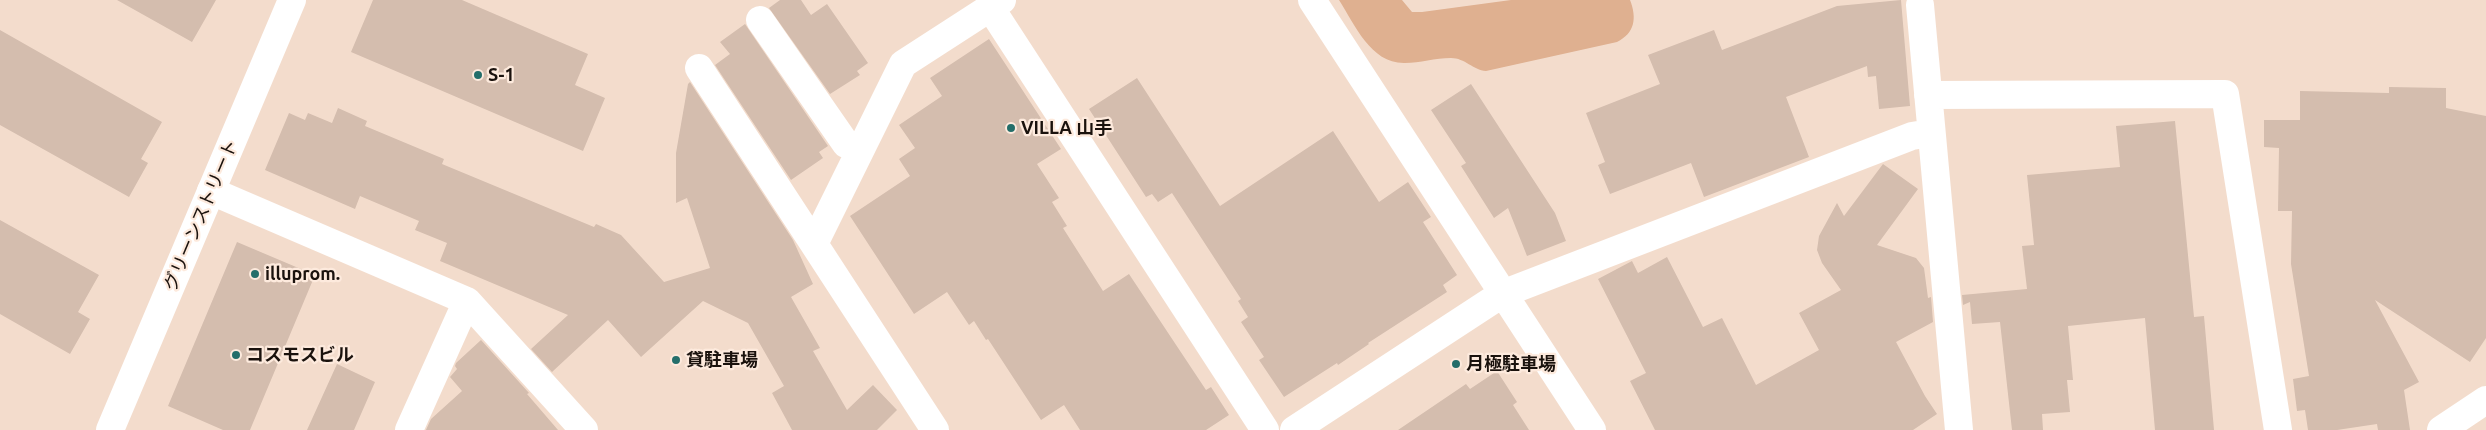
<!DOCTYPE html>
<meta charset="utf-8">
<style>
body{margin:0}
canvas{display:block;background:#f3dccc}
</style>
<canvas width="2486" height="430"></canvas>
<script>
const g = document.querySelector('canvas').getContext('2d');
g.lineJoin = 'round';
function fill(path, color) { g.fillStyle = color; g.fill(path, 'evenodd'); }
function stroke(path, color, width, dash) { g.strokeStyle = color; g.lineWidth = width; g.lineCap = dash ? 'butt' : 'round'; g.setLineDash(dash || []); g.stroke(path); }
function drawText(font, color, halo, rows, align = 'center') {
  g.font = font + ' Ubuntu,"Noto Sans JP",sans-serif'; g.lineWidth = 4.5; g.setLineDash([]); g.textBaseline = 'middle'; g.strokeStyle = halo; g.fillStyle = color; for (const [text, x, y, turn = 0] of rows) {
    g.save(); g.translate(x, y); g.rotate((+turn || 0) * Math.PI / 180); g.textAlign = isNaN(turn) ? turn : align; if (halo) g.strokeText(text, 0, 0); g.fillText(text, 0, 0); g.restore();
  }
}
const green = new Path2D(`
 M 1339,0 L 1402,0 L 1412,12 L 1422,12 L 1511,0 L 1630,0 C 1637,18 1635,33 1617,42 L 1486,71 C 1473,70 1465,58 1451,58 C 1435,58 1420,63 1405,63 C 1371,64 1355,25 1339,0 Z`);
const building = new Path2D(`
 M 117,0 L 216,0 L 192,42 Z
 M 373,0 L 462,0 L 588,54 L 575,85 L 605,98 L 583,151 L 351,52 Z
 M 780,0 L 801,0 L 811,15 L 827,4 L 868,63 L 857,71 L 860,75 L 830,94 L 769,8 Z
 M 1901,0 L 1910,106 L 1879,109 L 1876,76 L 1868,77 L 1867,66 L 1786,97 L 1809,157 L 1704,197 L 1691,163 L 1610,194 L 1598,165 L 1605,162 L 1586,113 L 1660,84 L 1648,55 L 1714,30 L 1722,50 L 1837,6 Z
 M 745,24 L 828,146 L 819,152 L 823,158 L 791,180 L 715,65 L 730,54 L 720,42 Z
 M 0,30 L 162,122 L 141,159 L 148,163 L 129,197 L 0,125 Z
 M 989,39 L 1061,149 L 1037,164 L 1059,198 L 1052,202 L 1067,226 L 1063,228 L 1103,291 L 1129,274 L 1206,390 L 1211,387 L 1229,415 L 1206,430 L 1080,430 L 1064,405 L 1041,420 L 988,339 L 986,340 L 974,321 L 969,325 L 947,292 L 914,314 L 850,216 L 910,176 L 899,159 L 915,148 L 899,125 L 942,96 L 930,78 Z
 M 1137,78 L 1220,206 L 1333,131 L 1379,202 L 1408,182 L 1431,217 L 1423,222 L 1457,275 L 1443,285 L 1447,292 L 1368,343 L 1369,344 L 1338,365 L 1337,363 L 1284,397 L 1259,360 L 1264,357 L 1241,322 L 1248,317 L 1238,301 L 1241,299 L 1172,193 L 1158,202 L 1152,194 L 1146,197 L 1089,109 Z
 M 690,82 L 793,240 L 813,284 L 791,297 L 820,348 L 813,351 L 847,410 L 873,385 L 897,410 L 877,430 L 792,430 L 772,393 L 784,386 L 748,323 L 703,301 L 641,357 L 608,320 L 552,372 L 531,349 L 568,315 L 440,261 L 447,243 L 415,230 L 419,221 L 360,196 L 355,209 L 265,170 L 289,113 L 305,120 L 308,113 L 332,123 L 338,108 L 367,121 L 365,126 L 444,159 L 442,164 L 594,227 L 596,224 L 621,235 L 664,282 L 710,268 L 687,198 L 676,203 L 676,153 L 688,84 Z
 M 1471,84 L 1555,213 L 1566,241 L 1527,256 L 1508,208 L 1494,218 L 1461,166 L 1466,163 L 1431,110 Z
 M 2389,87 L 2446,88 L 2446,108 L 2486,116 L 2486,338 L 2470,362 L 2375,300 L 2419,382 L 2404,390 L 2410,430 L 2378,430 L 2377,424 L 2337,430 L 2308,430 L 2305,410 L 2297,411 L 2293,379 L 2309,376 L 2291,264 L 2292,211 L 2278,211 L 2279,148 L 2264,147 L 2264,120 L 2300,120 L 2300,91 L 2389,93 Z
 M 2175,121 L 2194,317 L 2204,316 L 2214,430 L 2155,430 L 2145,318 L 2068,326 L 2073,380 L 2067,380 L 2070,412 L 2042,414 L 2043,430 L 2012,430 L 2000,322 L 1972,324 L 1970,302 L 1963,305 L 1962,295 L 2027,289 L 2022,246 L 2034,245 L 2027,175 L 2120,167 L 2116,126 Z
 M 1883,164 L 1918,189 L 1877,245 L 1916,258 L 1924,268 L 1928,298 L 1931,297 L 1933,322 L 1896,342 L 1925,396 L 1937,414 L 1913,430 L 1655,430 L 1630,381 L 1646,373 L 1598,279 L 1632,261 L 1638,273 L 1667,257 L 1703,327 L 1722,318 L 1756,385 L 1819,350 L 1799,313 L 1841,290 L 1822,263 L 1817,250 L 1819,236 L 1837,203 L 1844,216 Z
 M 0,220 L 99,275 L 78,312 L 90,319 L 70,354 L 0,314 Z
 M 237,242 L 315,275 L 250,430 L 223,430 L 168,406 Z
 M 481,340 L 529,393 L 527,394 L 558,430 L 426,430 L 431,419 L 462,391 L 450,377 L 457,369 L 455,366 L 456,363 Z
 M 337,364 L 375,382 L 354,430 L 307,430 Z
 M 1497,371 L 1517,402 L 1513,405 L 1529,430 L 1398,430 L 1466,384 L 1470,389 Z`);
const minor = new Path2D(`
 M 1312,0 L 1592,430
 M 1920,5 L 1959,430
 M 990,7 L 1265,430
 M 760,20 L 846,144 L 860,151
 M 699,68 L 814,244
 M 1928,95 L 2225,94 L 2278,430
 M 211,191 L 467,301 L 584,430
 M 409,430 L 467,301
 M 935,430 L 814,244 L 903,64 L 1002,0
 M 1294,430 L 1502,294 L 1912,136 L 1930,133
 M 2441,430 L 2486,400`);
const tertiary = new Path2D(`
 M 110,430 L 292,0`);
const markers = [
 [478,75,5,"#246e6a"],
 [1011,128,5,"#246e6a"],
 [255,274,5,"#246e6a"],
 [236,355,5,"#246e6a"],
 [676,360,5,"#246e6a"],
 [1456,364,5,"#246e6a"]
];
const poiNames = [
 ["S-1",488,75],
 ["VILLA 山手",1021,128],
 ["illuprom.",265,274],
 ["コスモスビル",246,355],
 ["貸駐車場",686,360],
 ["月極駐車場",1466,364]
];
const streetNames = [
 ["グリーンストリート",201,215,-67]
];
fill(green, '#dfb090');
fill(building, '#d4bdae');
stroke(minor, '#fff', 28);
stroke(tertiary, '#fff', 28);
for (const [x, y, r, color] of markers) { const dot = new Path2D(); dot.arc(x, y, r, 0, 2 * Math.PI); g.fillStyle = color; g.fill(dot); stroke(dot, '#fdeadd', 2); }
drawText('bold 18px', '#1a120d', '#fdeadd', poiNames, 'left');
drawText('18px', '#1a120d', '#fdeadd', streetNames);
</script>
